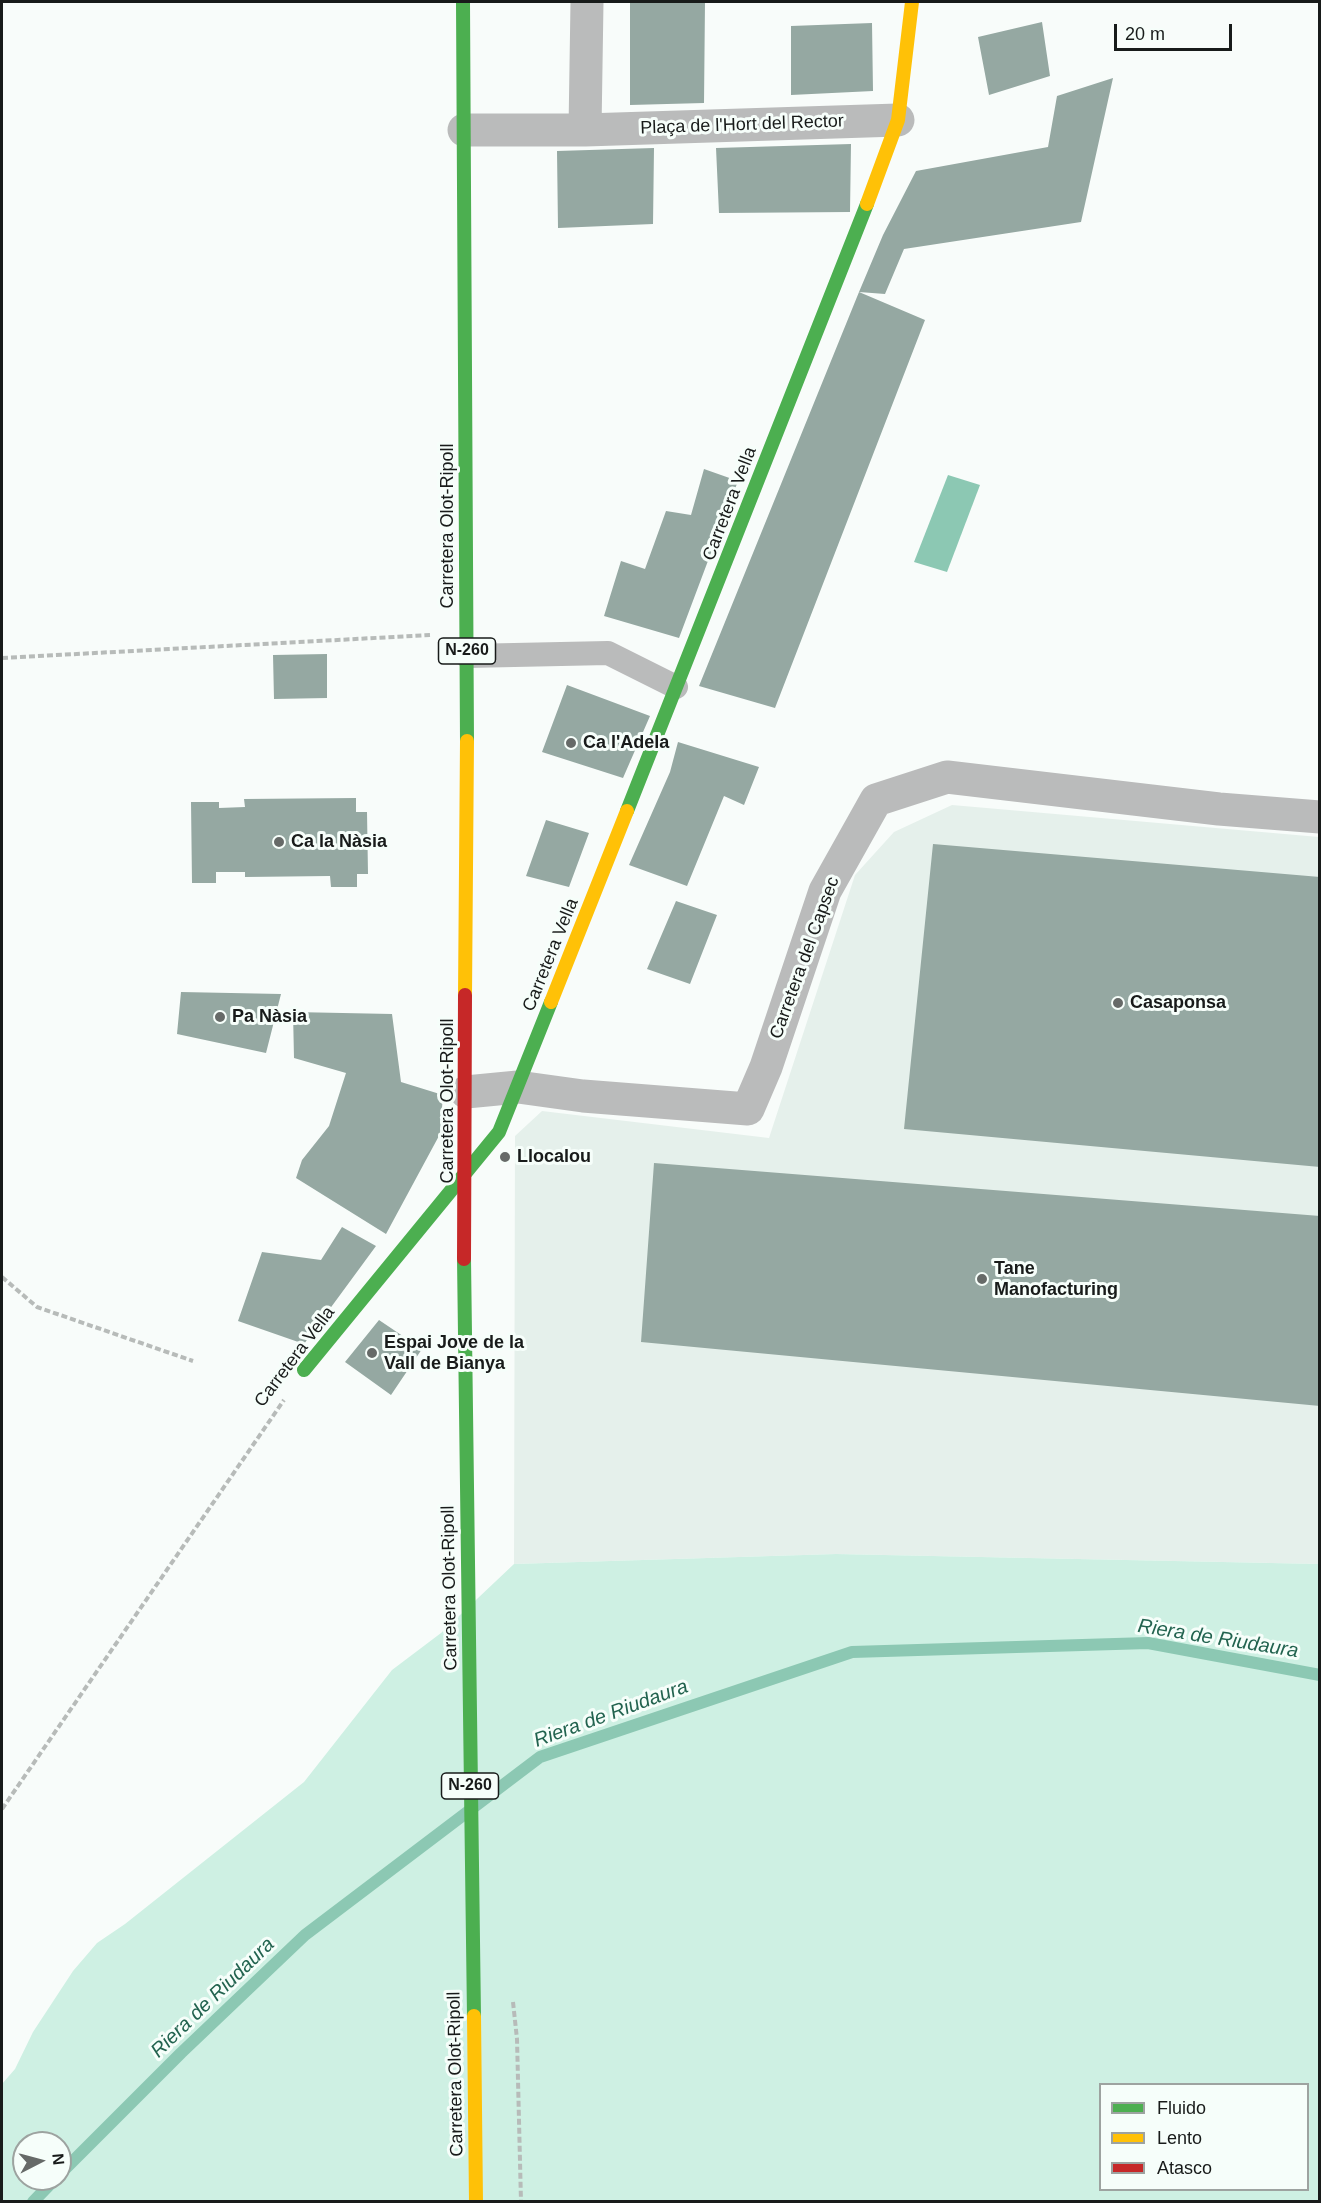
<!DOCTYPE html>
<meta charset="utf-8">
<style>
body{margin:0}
#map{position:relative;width:1321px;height:2203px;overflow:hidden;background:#f8fcfa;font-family:Helvetica,sans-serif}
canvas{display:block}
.frame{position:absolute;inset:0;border:3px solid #181b1a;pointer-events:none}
.legend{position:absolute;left:1099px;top:2083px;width:210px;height:108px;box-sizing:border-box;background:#f6fefa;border:2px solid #9da3a0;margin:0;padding:8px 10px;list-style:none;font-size:18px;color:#181b1a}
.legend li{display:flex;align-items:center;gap:12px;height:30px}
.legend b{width:30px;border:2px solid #9da3a0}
.north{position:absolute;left:12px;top:2131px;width:60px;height:60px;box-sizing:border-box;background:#f6fefa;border:2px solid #9da3a0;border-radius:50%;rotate:84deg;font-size:16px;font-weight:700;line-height:24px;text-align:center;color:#181b1a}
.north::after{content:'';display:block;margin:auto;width:21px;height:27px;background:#666a68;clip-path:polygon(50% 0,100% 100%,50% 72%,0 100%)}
.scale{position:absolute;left:1114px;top:24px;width:118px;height:27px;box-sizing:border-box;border:3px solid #181b1a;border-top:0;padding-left:8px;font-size:18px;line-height:21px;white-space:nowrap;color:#181b1a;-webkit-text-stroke:4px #f6fefa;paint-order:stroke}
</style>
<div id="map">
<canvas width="1321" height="2203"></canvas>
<div class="frame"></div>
<ul class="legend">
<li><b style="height:8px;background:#4caf50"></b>Fluido</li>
<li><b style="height:8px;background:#ffc107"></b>Lento</li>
<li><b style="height:8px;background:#c62828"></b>Atasco</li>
</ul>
<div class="north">N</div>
<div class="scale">20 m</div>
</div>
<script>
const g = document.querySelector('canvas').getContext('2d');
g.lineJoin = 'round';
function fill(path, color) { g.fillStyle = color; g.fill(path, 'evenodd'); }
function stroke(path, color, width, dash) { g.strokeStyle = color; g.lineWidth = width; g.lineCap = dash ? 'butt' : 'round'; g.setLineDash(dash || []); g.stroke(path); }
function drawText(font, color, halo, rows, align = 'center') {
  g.font = font + ' Helvetica,sans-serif'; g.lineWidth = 6; g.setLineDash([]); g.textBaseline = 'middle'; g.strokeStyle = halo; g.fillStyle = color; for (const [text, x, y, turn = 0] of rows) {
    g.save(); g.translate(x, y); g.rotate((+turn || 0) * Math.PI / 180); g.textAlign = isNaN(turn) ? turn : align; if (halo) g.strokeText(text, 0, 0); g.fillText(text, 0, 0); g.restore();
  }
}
const built = new Path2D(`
 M 952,805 L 1319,837 L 1319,1564 L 836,1554 L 514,1564 L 515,1136 L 542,1111 L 769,1138 L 855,875 L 894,832 Z`);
const green = new Path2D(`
 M 836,1554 L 1319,1564 L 1319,2201 L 2,2202 L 2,2084 L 15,2069 L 33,2032 L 73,1971 L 97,1943 L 125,1924 L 304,1782 L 392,1670 L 441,1633 L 514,1564 ZM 1100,2084 L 1308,2084 L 1308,2190 L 1100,2190 ZM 24,2143 L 60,2143 L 60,2179 L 24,2179 Z`);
const water = new Path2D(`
 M 948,475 L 980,485 L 947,572 L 914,562 Z`);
const stream = new Path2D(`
 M 60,2174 L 181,2053 L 305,1935 L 540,1757 L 852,1652 L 1148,1643 L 1320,1675
 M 33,2202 L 55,2179`);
const building = new Path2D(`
 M 630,2 L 705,2 L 704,103 L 630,105 Z
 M 1042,22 L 1050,76 L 989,95 L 978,37 Z
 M 872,23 L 873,91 L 791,95 L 791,26 Z
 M 1113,78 L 1081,222 L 904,249 L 885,294 L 859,292 L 883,235 L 916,171 L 1048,147 L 1057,96 Z
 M 851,144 L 850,212 L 719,213 L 716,148 Z
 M 654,148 L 653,224 L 558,228 L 557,151 Z
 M 859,292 L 925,320 L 775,708 L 699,686 Z
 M 704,469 L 738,481 L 679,638 L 604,616 L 621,561 L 645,569 L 666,511 L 691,515 Z
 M 327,654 L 327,698 L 274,699 L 273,655 Z
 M 567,685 L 650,716 L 623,778 L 542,752 Z
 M 678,742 L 759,767 L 744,805 L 724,796 L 687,886 L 629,865 L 670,772 Z
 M 356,798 L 356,812 L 367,812 L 368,874 L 357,874 L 357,887 L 331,887 L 330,876 L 245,877 L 245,872 L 216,872 L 216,883 L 192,883 L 191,802 L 219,802 L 219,808 L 245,807 L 244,799 Z
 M 546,820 L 589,833 L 569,887 L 526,876 Z
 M 933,844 L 1320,877 L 1320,1167 L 904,1129 Z
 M 676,901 L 717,915 L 690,984 L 647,969 Z
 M 181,992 L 281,994 L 266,1053 L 177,1034 Z
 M 293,1012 L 392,1014 L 401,1082 L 443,1095 L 440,1134 L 386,1234 L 296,1178 L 302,1160 L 329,1126 L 346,1073 L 294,1058 Z
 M 654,1163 L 1320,1216 L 1320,1406 L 641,1342 Z
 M 342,1227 L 376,1246 L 304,1344 L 238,1321 L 262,1252 L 321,1260 Z
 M 379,1320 L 422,1349 L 391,1395 L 345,1362 Z`);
const path = new Path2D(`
 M 2,658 L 430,635
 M 2,1277 L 37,1307 L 193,1361
 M 2,1809 L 284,1400
 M 513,2002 L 517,2039 L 521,2202`);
const lane = new Path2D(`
 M 467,656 L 608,653 L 676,687`);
const street = new Path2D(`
 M 464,130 L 585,130 L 898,120
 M 585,130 L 587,2
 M 466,1092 L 518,1087 L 583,1096 L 748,1109 L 766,1067 L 825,891 L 876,800 L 947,777 L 1219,809 L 1320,817`);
const fast = new Path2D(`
 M 463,2 L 467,741
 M 627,811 L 867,204
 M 464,1259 L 474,2016
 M 304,1370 L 499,1132 L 551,1002`);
const slow = new Path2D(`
 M 867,204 L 898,120 L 912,2
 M 465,995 L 467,741
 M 551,1002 L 627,811
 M 474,2016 L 476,2202`);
const jam = new Path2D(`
 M 464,1259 L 465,995`);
const markers = [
 [571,743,6,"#666a68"],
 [279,842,6,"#666a68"],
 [1118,1003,6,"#666a68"],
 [220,1017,6,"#666a68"],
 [505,1157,6,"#666a68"],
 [982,1279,6,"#666a68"],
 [372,1353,6,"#666a68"]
];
const shields = [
 [467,651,57],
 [470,1786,57]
];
const shieldNames = [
 ["N-260",467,651],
 ["N-260",470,1786]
];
const streetNames = [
 ["Plaça de l'Hort del Rector",742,125,-2],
 ["Carretera Vella",730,504,-69],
 ["Carretera Olot-Ripoll",448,526,-90],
 ["Carretera Vella",551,955,-68],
 ["Carretera del Capsec",805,958,-70],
 ["Carretera Olot-Ripoll",448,1101,-90],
 ["Carretera Vella",295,1357,-53],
 ["Carretera Olot-Ripoll",450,1588,-91],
 ["Carretera Olot-Ripoll",456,2074,-91]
];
const poiNames = [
 ["Ca l'Adela",583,743],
 ["Ca la Nàsia",291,842],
 ["Casaponsa",1130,1003],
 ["Pa Nàsia",232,1017],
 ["Llocalou",517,1157],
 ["Tane",994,1269],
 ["Manofacturing",994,1290],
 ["Espai Jove de la",384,1343],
 ["Vall de Bianya",384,1364]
];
const waterNames = [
 ["Riera de Riudaura",1218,1639,9],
 ["Riera de Riudaura",611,1714,-20],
 ["Riera de Riudaura",213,1998,-44]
];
fill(built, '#e5f0eb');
fill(green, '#cef0e3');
fill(water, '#8cc8b3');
stroke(stream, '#8cc8b3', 12);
fill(building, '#95a8a2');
stroke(path, '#b7bbb9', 4, [6, 3]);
stroke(lane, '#babbbb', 24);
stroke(street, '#babbbb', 33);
stroke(fast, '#4caf50', 14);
stroke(slow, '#ffc107', 14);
stroke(jam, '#c62828', 14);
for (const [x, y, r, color] of markers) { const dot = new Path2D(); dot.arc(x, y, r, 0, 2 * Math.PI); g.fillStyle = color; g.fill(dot); stroke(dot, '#f6fefa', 2); }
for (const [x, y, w] of shields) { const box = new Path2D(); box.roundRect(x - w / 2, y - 13, w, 26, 4.5); g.fillStyle = '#f6fefa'; g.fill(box); stroke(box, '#181b1a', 1.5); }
drawText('bold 16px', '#181b1a', null, shieldNames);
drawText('18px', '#181b1a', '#f6fefa', streetNames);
drawText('bold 18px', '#181b1a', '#f6fefa', poiNames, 'left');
drawText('italic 20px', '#22634f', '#f6fefa', waterNames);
</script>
